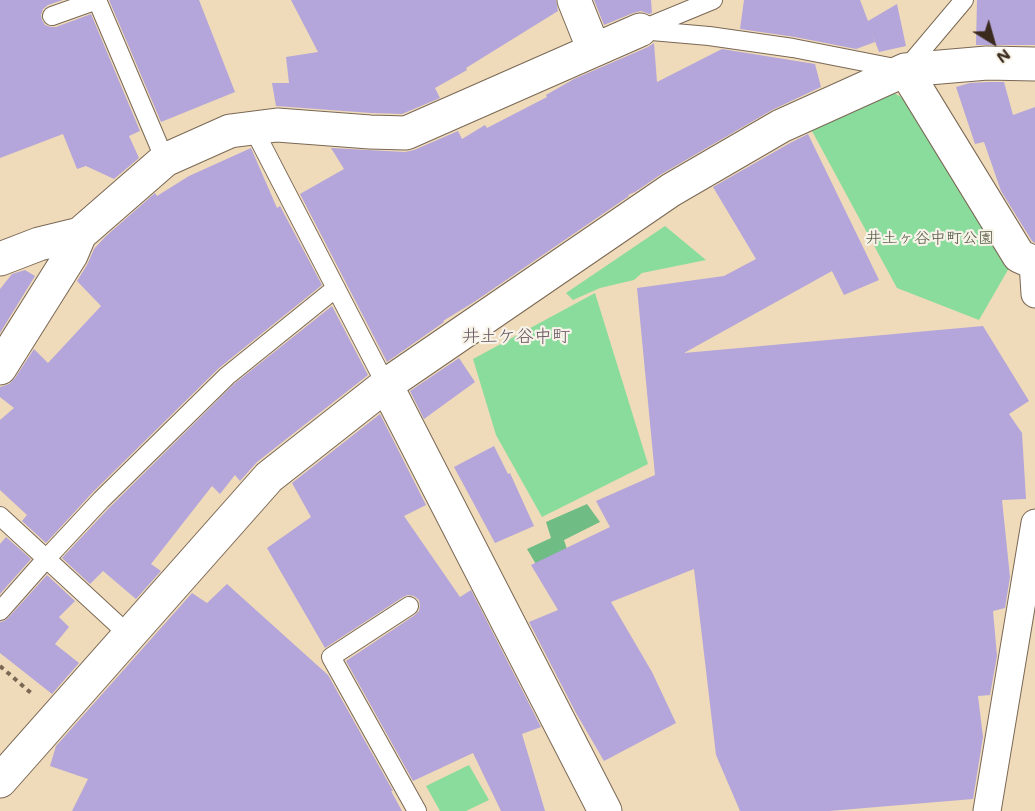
<!DOCTYPE html>
<meta charset="utf-8">
<style>
body{margin:0}
#map{position:relative;width:1035px;height:811px;overflow:hidden;background:#efdbba;font-family:Mali,sans-serif}
canvas{display:block}
.north{position:absolute;left:963px;top:12px;width:60px;height:60px;-webkit-text-stroke:4px #f7f3e8;paint-order:stroke;rotate:143deg;font-size:16px;font-weight:700;line-height:24px;text-align:center;color:#3b2a1e}
.north::after{content:'';display:block;margin:auto;width:21px;height:27px;background:#3b2a1e;clip-path:polygon(50% 0,100% 100%,50% 72%,0 100%)}
</style>
<div id="map">
<canvas width="1035" height="811"></canvas>
<div class="north">N</div>
</div>
<script>
const ctx = document.querySelector('canvas').getContext('2d');
ctx.lineJoin = 'round';
function fillPath(path, color) {
  ctx.fillStyle = color;
  ctx.fill(path, 'evenodd');
}
function stroke(path, color, width, dash) {
  ctx.strokeStyle = color;
  ctx.lineWidth = width;
  ctx.lineCap = dash ? 'butt' : 'round';
  ctx.setLineDash(dash || []);
  ctx.stroke(path);
}
function write(font, color, halo, rows, align = 'center') {
  ctx.font = font + ' Mali,"Klee One",sans-serif';
  ctx.lineWidth = 4.5;
  ctx.setLineDash([]);
  ctx.textBaseline = 'middle';
  ctx.strokeStyle = halo;
  ctx.fillStyle = color;
  for (const [text, x, y, turn = 0] of rows) {
    ctx.save();
    ctx.translate(x, y);
    ctx.rotate((+turn || 0) * Math.PI / 180);
    ctx.textAlign = isNaN(turn) ? turn : align;
    if (halo) ctx.strokeText(text, 0, 0);
    ctx.fillText(text, 0, 0);
    ctx.restore();
  }
}
const green = new Path2D(`
 M 888,90 L 907,100 L 1009,268 L 979,320 L 897,288 L 806,120 Z
 M 665,226 L 706,260 L 642,273 L 634,280 L 600,288 L 573,300 L 566,293 Z
 M 595,293 L 648,464 L 542,517 L 496,435 L 473,359 Z
 M 469,765 L 489,800 L 466,811 L 440,811 L 426,786 Z`);
const forest = new Path2D(`
 M 587,504 L 600,522 L 564,540 L 568,552 L 537,566 L 527,549 L 551,538 L 546,522 Z`);
const building = new Path2D(`
 M 0,0 L 63,0 L 48,5 L 43,9 L 41,15 L 42,20 L 45,25 L 51,27 L 56,27 L 91,14 L 140,131 L 129,136 L 139,158 L 114,179 L 86,166 L 77,169 L 63,134 L 0,158 Z
 M 109,0 L 199,0 L 235,92 L 161,122 Z
 M 291,0 L 556,0 L 558,11 L 466,68 L 467,70 L 435,88 L 440,98 L 402,114 L 371,113 L 276,106 L 272,83 L 289,83 L 286,57 L 318,52 Z
 M 594,0 L 651,0 L 652,13 L 649,14 L 641,11 L 633,13 L 604,25 Z
 M 744,0 L 860,0 L 868,21 L 897,4 L 906,46 L 879,52 L 870,28 L 875,42 L 856,49 L 795,37 L 740,29 Z
 M 977,0 L 1035,0 L 1035,45 L 976,45 Z
 M 654,43 L 657,82 L 722,49 L 815,64 L 821,87 L 772,110 L 660,175 L 635,192 L 628,195 L 629,196 L 474,302 L 443,321 L 444,322 L 387,362 L 300,194 L 344,169 L 331,148 L 405,152 L 414,150 L 458,131 L 462,139 L 485,125 L 487,128 L 547,97 L 546,95 L 574,79 L 648,47 Z
 M 988,82 L 1004,82 L 1013,115 L 1035,107 L 1035,243 L 1032,241 L 1001,191 L 984,142 L 975,144 L 956,87 L 970,83 Z
 M 808,134 L 879,280 L 844,295 L 832,271 L 684,353 L 983,326 L 1029,401 L 1009,414 L 1022,433 L 1026,499 L 1002,500 L 1010,577 L 1005,608 L 993,611 L 997,656 L 990,695 L 978,696 L 983,737 L 973,799 L 829,811 L 740,811 L 716,755 L 694,569 L 611,602 L 652,672 L 676,723 L 604,761 L 576,713 L 529,622 L 558,610 L 531,565 L 610,527 L 596,501 L 655,475 L 637,288 L 724,276 L 756,259 L 713,187 L 790,143 Z
 M 251,148 L 277,208 L 280,206 L 322,285 L 219,368 L 93,492 L 46,543 L 22,521 L 27,515 L 0,490 L 0,420 L 14,408 L 0,397 L 0,387 L 9,384 L 15,378 L 34,349 L 48,363 L 101,306 L 77,281 L 87,265 L 94,249 L 105,237 L 155,193 L 157,196 L 189,176 Z
 M 25,270 L 35,276 L 0,333 L 0,289 L 12,274 Z
 M 332,306 L 368,375 L 257,462 L 240,481 L 235,475 L 220,494 L 212,486 L 151,564 L 161,571 L 136,599 L 103,571 L 90,584 L 62,558 L 109,508 L 234,384 Z
 M 459,358 L 475,382 L 424,419 L 410,391 Z
 M 380,414 L 426,505 L 404,516 L 460,597 L 471,590 L 541,727 L 522,734 L 545,811 L 501,811 L 473,753 L 413,781 L 346,661 L 415,615 L 419,611 L 420,606 L 419,600 L 414,596 L 408,595 L 403,597 L 325,648 L 267,548 L 311,517 L 292,483 Z
 M 494,446 L 508,474 L 510,473 L 534,526 L 495,543 L 454,467 Z
 M 6,537 L 31,559 L 0,594 L 0,544 Z
 M 47,575 L 75,601 L 59,617 L 69,627 L 55,644 L 79,663 L 52,694 L 0,653 L 0,622 L 4,621 L 8,618 Z
 M 227,584 L 328,675 L 393,791 L 391,791 L 402,811 L 72,811 L 88,779 L 50,766 L 56,746 L 192,593 L 207,603 Z`);
const path = new Path2D(`
 M 0,666 L 31,693`);
const service = new Path2D(`
 M 97,0 L 165,160
 M 52,16 L 97,0
 M 645,28 L 713,0
 M 640,30 L 709,36 L 793,48 L 905,70 L 964,0
 M 253,128 L 386,385
 M 0,516 L 129,635
 M 409,606 L 331,657 L 417,811
 M 0,611 L 46,559 L 101,500 L 227,376 L 336,288`);
const pedestrian = new Path2D(`
 M 1033,262 L 1035,294
 M 987,811 L 1035,523`);
const minor = new Path2D(`
 M 574,0 L 594,50
 M 905,70 L 1019,256 L 1035,263
 M 0,259 L 39,244 L 80,234 L 165,160 L 230,131 L 277,125 L 370,132 L 406,133 L 640,30
 M 0,368 L 71,255 L 80,234
 M 386,385 L 605,811
 M 0,781 L 269,477 L 386,385 L 671,190 L 781,126 L 905,70 L 987,63 L 1035,64`);
const parkNames = [
 ["井土ヶ谷中町公園",930,238]
];
const neighbourhoodNames = [
 ["井土ケ谷中町",516,336]
];
fillPath(green, '#8adc9d');
fillPath(forest, '#6fbc84');
fillPath(building, '#b4a5da');
stroke(service, '#7a6855', 20);
stroke(pedestrian, '#7a6855', 29);
stroke(minor, '#7a6855', 35);
stroke(path, '#7a6855', 4, [4.5, 4.5]);
stroke(service, '#fff', 18);
stroke(pedestrian, '#fff', 27);
stroke(minor, '#fff', 33);
write('16px', '#4f563e', '#f7f3e8', parkNames);
write('18px', '#655560', '#f7f3e8', neighbourhoodNames);
</script>
